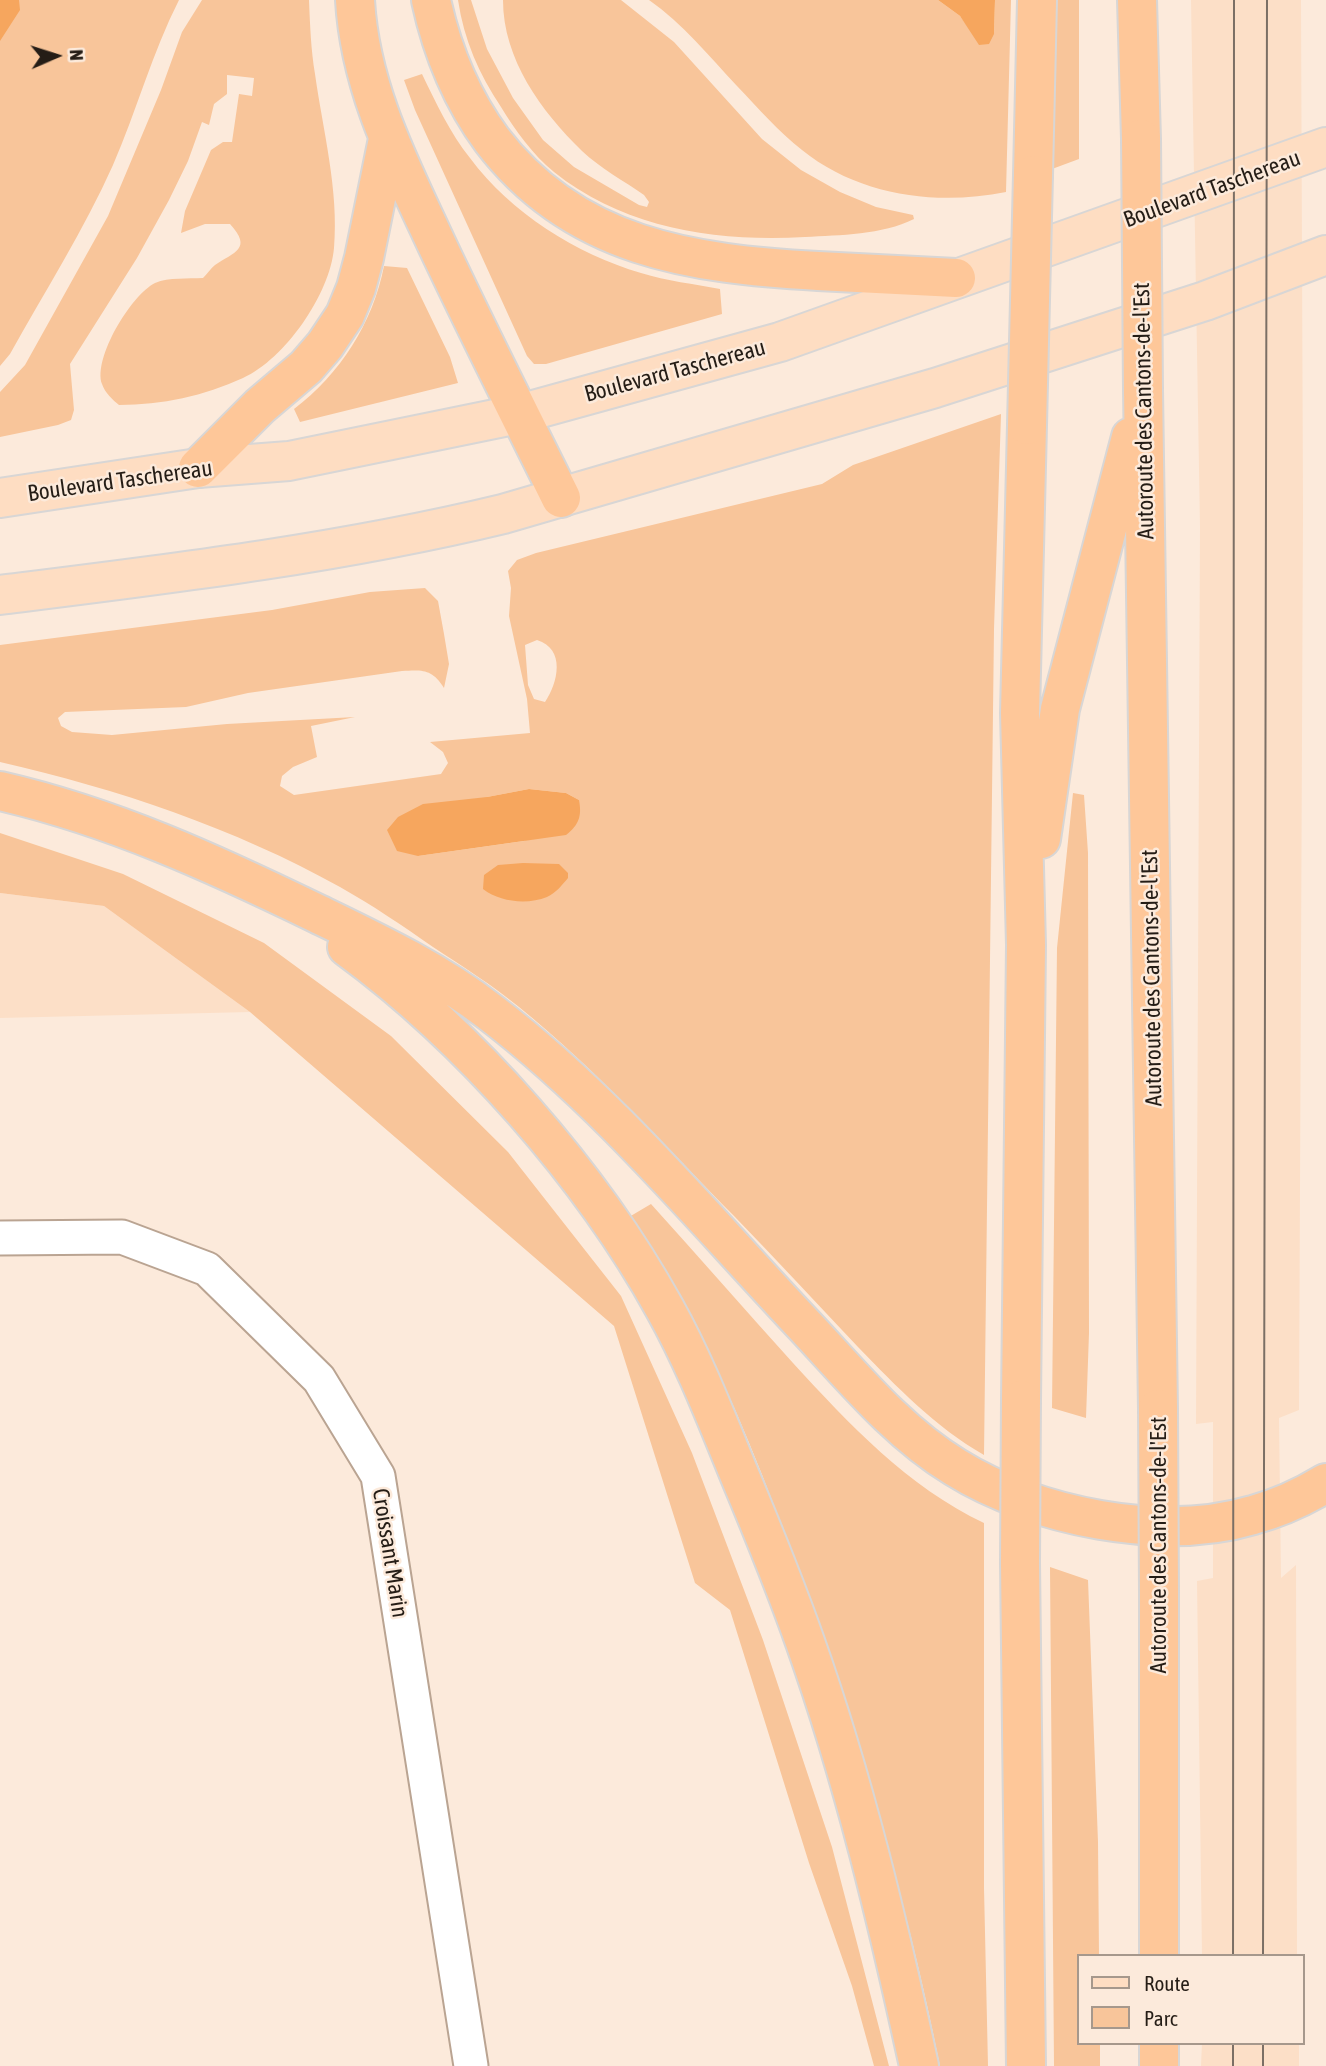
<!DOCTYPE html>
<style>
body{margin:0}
#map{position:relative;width:1326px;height:2066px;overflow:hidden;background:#fceadb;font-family:"Asap Condensed",sans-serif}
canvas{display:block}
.legend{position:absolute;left:1077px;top:1954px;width:228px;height:91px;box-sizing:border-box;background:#fceadb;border:2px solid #a6988c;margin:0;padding:9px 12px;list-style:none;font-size:21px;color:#251d16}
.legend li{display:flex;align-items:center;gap:14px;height:35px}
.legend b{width:35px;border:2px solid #a6988c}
.north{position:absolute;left:21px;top:21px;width:70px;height:70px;-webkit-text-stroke:5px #fceadb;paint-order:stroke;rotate:87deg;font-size:19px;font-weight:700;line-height:28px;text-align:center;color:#251d16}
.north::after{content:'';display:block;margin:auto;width:24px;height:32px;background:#251d16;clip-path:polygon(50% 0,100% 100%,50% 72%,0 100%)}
</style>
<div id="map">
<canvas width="1326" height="2066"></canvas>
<ul class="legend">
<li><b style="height:9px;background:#feddc2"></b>Route</li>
<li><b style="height:19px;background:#f8c59a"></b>Parc</li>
</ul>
<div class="north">N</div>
</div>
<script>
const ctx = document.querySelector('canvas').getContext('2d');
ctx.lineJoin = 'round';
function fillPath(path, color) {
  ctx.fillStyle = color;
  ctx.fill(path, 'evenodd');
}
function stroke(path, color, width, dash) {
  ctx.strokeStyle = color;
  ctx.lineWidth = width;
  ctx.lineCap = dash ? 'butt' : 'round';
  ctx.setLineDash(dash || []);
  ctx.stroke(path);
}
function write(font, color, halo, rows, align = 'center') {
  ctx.font = font + ' "Asap Condensed",sans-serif';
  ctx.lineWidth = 5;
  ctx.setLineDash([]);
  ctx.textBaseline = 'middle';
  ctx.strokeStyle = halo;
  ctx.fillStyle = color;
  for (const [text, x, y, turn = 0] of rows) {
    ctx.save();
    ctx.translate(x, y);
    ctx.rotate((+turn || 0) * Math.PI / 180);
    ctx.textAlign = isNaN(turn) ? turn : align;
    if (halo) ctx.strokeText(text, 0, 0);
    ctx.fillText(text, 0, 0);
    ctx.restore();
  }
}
const built = new Path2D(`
 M 1191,0 L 1301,0 L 1303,512 L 1299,1410 L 1279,1418 L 1281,1578 L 1296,1565 L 1297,1956 L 1202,1956 L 1197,1581 L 1213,1578 L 1213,1422 L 1196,1424 L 1200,527 Z
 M 0,893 L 104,906 L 250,1012 L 0,1018 Z
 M 1202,2043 L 1299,2043 L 1299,2066 L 1201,2066 Z`);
const green = new Path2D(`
 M 0,0 L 179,0 C 152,53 137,110 113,165 C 84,230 45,291 10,354 L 0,366 Z
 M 202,0 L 309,0 C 310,25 311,50 315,74 C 323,131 339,190 334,248 C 330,294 285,359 243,378 C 204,396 162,405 119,405 C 113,400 105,393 102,384 C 93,358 131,295 155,283 C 169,277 188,279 203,278 C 207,274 211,268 215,265 C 234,252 253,249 230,224 L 205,224 L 181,233 L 185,211 L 211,150 L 223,142 L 232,142 L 239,94 L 252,96 L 254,78 L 227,75 L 227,94 L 214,104 L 209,125 L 202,122 L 188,161 L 169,200 L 137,258 L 70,364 L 74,410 L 71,420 L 58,425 L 0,437 L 0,392 L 25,365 L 108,216 L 161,90 L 182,32 Z
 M 458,0 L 471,0 L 487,49 L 513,98 L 543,140 L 574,167 L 639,205 L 647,207 L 649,202 L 644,195 C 624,181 600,168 582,151 C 541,111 503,59 503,0 L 621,0 L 674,42 L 762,139 L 801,170 L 840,192 L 876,207 L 913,215 L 914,219 C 882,235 840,235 805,237 C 718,242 625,229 554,172 C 533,155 515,130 501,107 C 479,74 464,40 458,0 Z
 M 649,0 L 938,0 L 960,16 L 974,35 L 994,34 L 995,0 L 1011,0 L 1006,192 C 937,206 859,196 802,150 C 779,132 758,108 737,86 C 709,56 683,24 649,0 Z
 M 1056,0 L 1079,0 L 1079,159 L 1052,169 Z
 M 422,74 C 436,103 450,133 470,158 C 511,213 576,254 641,273 C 667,281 694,284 720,289 L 722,314 L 546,364 L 534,364 L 527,356 L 415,110 L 404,80 Z
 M 384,266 L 407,268 L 450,357 L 458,383 L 300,422 L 294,409 C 340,374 373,323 384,266 Z
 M 1001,414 L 994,629 L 984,1455 C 935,1427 897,1387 858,1347 C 817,1304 777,1260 735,1217 C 665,1146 597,1070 519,1007 C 492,985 462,966 433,947 C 403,926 372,905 340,887 C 234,828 118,789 0,762 L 0,645 L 272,610 L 370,592 L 425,588 L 438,601 L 444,634 L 449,664 L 444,688 C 432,669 423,670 402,671 L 248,693 L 186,707 L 65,712 L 58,718 L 61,726 L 72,732 L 112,735 L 227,724 L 355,717 L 311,726 L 317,757 L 293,767 L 282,776 L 280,786 L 294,795 L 441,774 L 448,763 L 443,752 L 430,742 L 530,733 L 527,699 L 509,616 L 511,588 L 508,571 L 517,560 L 536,553 L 822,484 L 853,465 ZM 537,640 C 566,649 558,683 545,702 L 534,699 L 528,685 L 525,645 ZM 529,789 L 566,793 L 579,800 L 524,841 L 418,856 L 487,797 Z
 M 1073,793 L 1084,795 L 1088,853 L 1089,1333 L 1086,1418 L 1052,1408 L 1057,948 Z
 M 0,833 L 123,874 L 264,943 L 391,1036 L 508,1152 L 621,1296 L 692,1453 L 763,1640 L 832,1847 L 889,2066 L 874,2066 L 852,1986 L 809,1863 L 730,1610 L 695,1583 L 614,1326 L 250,1012 L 104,906 L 0,893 Z
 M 651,1204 C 699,1257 745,1310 793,1363 C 849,1424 908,1487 984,1523 L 984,1888 L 988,2066 L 940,2066 C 906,1897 857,1731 798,1569 C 767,1485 734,1400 693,1321 C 674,1285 650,1251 629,1217 Z
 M 1050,1567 L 1088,1580 L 1098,1842 L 1099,1956 L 1079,1956 L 1079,2043 L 1100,2043 L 1100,2066 L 1054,2066 Z`);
const forest = new Path2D(`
 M 0,0 L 19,0 L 20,10 L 0,41 Z
 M 938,0 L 995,0 L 994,34 L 989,44 L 979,45 L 960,16 Z
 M 529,789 L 566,793 L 579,800 C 582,816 579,825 566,835 L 418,856 L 397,851 L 387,830 L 398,817 L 423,804 L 487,797 Z
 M 523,863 L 559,864 L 568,873 L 568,878 C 562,885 556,893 547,897 C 527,905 500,902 483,889 L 484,875 L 498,865 Z`);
const minor = new Path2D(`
 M 0,1238 L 122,1237 L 207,1269 L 319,1379 L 378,1476 L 471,2066`);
const primary = new Path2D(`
 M 0,498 L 198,468 L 289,461 L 519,414 L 780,342 L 1326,147
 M 0,595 C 169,574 337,554 503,514 L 935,388 L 1205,301 L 1326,255`);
const motorway = new Path2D(`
 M 355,0 C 360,89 400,165 437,245 C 477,330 519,413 561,498
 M 431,0 C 442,51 461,98 492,140 C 574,248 692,264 818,271 C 864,273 910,276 956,278
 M 1137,0 L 1141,139
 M 1033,175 L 1037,0
 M 1143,390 L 1158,1409
 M 198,468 L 260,406 L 306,367 L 325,345 L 345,315 L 356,288 L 364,258 L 388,139
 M 0,791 C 113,817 215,864 318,914 C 378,943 437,971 490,1012 C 608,1102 704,1219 805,1326 C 851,1375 897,1432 955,1467 C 1035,1517 1162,1542 1253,1515 C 1279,1508 1303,1497 1326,1483
 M 1041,839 L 1060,709 L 1131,437
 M 347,947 C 470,1037 591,1175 665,1309 C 694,1361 716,1418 739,1474 C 762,1529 785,1585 805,1642 C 854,1780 888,1923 919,2066
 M 1021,1400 L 1026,945 L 1020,713 L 1027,425
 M 1020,1562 L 1026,2066
 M 1159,1956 L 1159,1594
 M 1159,2066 L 1159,2043`);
const tram = new Path2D(`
 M 1233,1956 L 1234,0
 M 1263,1956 L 1267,0
 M 1233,2043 L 1233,2066
 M 1263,2043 L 1263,2066`);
const motorwayBridge = new Path2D(`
 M 1141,139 L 1143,390
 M 1027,425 L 1033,175
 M 1158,1409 L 1159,1594
 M 1020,1562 L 1021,1400`);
const streetNames = [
 ["Boulevard Taschereau",1212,189,-20],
 ["Boulevard Taschereau",675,371,-15],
 ["Autoroute des Cantons-de-l'Est",1144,411,-91],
 ["Boulevard Taschereau",120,481,-8],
 ["Autoroute des Cantons-de-l'Est",1152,978,-91],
 ["Autoroute des Cantons-de-l'Est",1159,1545,-90],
 ["Croissant Marin",390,1553,81]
];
fillPath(built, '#fcdfc7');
fillPath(green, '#f8c59a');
fillPath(forest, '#f6a65e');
stroke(minor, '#baa492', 37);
stroke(primary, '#d8d6d5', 42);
stroke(motorway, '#d8d6d5', 42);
stroke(minor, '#fff', 33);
stroke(primary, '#feddc2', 38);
stroke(motorway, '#fec799', 38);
stroke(tram, '#7b6f65', 2);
stroke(motorwayBridge, '#d8d6d5', 42, []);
stroke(motorwayBridge, '#fec799', 38);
write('23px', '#251d16', '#fceadb', streetNames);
</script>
